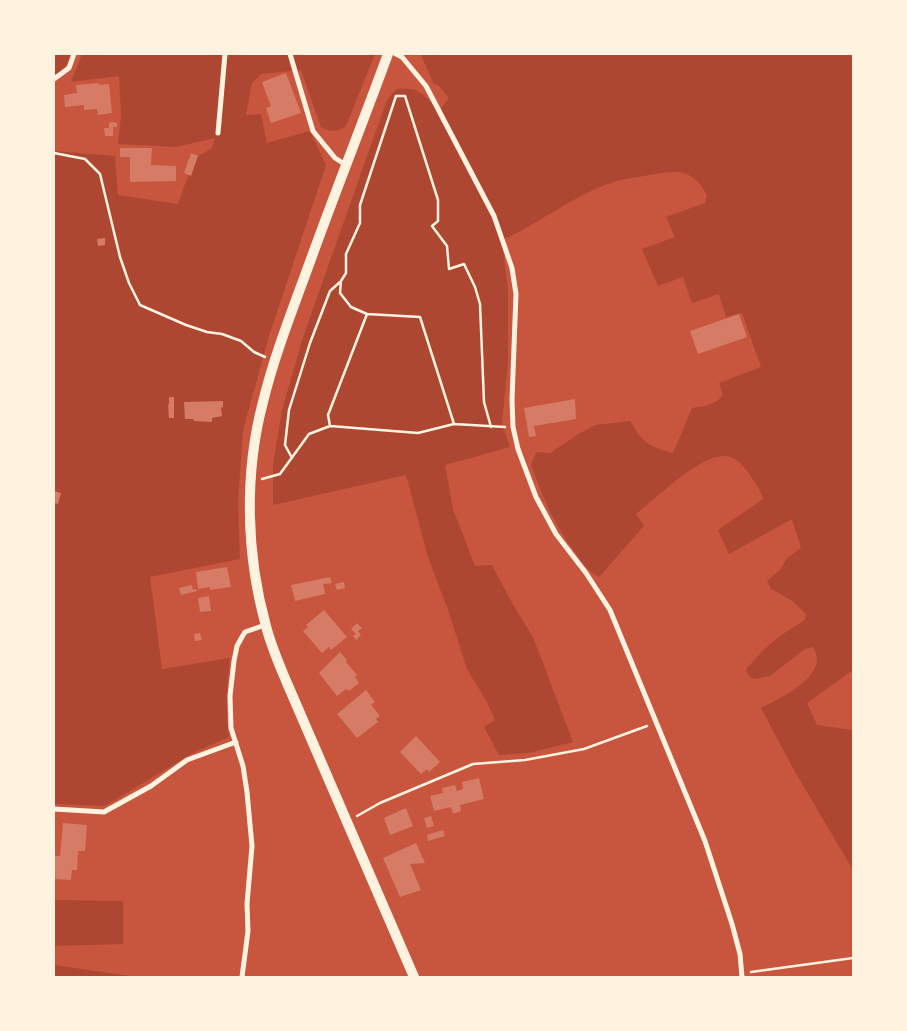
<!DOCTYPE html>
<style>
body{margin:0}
#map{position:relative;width:907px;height:1031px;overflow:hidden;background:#c8553d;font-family:Merriweather,serif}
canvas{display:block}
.frame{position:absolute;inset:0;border:55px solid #fff3e0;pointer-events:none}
</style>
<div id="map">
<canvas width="907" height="1031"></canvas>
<div class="frame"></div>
</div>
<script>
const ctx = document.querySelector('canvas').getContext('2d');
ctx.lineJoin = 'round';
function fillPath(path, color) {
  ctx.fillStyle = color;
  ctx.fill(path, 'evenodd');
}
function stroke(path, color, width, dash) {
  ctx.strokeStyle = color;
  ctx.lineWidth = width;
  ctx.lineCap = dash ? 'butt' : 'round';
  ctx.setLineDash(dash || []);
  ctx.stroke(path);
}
const green = new Path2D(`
 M 54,54 L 71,54 L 65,67 L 54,76 Z
 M 82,54 L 375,54 L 346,126 C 338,132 330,132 321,127 L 301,70 L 261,74 L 252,83 L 246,115 L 261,114 L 267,143 L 310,131 L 326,165 L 269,336 L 243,430 L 238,502 L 240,559 L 150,577 L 162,669 L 230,658 C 227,685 225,710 229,737 L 193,753 L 105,806 L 54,804 L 54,151 L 115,156 L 118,195 L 178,204 L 194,159 L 212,148 L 215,138 L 176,147 L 118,144 L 121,116 L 119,76 L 71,82 Z
 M 421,54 L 853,54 L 853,670 L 807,703 L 817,725 L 853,730 L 853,870 L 794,770 L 761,708 C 780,698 831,676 813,647 L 805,649 L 770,676 L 754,679 L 749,676 L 746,670 C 764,647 780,635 805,620 L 806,614 L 791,600 L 771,589 L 767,581 L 780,570 L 787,558 L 801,548 L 792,519 L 729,554 L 718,530 L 763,499 C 760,489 755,483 750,475 C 744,466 735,455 723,456 C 698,457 656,498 636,514 L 644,526 L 599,577 C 587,571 582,562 575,552 C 554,525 542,496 531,464 L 536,452 L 550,453 L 580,433 L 596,425 L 630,421 C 644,444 648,446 673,453 L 692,408 C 703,406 716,405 723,395 L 719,383 L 761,367 L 742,313 L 726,317 L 719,294 L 692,303 L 683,277 L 658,286 L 642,249 L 675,237 L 666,217 L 705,203 L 707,195 C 693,168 676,170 649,175 C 636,178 624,178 611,183 C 572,196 539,224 502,240 L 508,290 L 508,363 L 502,423 L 510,447 L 445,465 L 453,509 L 475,566 L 492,565 L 512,603 L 533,637 L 573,742 L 529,753 L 499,755 L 484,727 L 495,720 L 487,702 L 467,669 L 448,610 L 428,557 L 406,475 L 273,505 L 273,464 L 282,410 L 303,337 L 387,100 L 396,89 C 419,86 424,95 439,111 L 449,98 L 439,86 L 433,83 C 430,73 424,64 421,54 Z
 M 54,900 L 123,901 L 123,944 L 54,946 Z
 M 54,965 L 137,977 L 54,977 Z`);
const building = new Path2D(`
 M 286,73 L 301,113 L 271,123 L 266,108 L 271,106 L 262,82 Z
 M 99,83 L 99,85 L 109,84 L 112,113 L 98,115 L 97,109 L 84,110 L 84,105 L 65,107 L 64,95 L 77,93 L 76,85 Z
 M 112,122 L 117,123 L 117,127 L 113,127 L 113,136 L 105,136 L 104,128 L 109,128 L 109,123 Z
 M 120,148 L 152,148 L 151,165 L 176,166 L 176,181 L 130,182 L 130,157 L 120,157 Z
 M 191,153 L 198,156 L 191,176 L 184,173 Z
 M 105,238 L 105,245 L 98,246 L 97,239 Z
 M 739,314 L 747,337 L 698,354 L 690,331 Z
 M 169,397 L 174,397 L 174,418 L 169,418 L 168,404 L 169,405 Z
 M 575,399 L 576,419 L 534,426 L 536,436 L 529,437 L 524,408 Z
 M 223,401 L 223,407 L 221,408 L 222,416 L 212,418 L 212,422 L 194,421 L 193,419 L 185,419 L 184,402 Z
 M 54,491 L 61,493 L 58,504 L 54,503 Z
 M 227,567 L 231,587 L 210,590 L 210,587 L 198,589 L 196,572 Z
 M 330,577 L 332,583 L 323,584 L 325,594 L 295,601 L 291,585 Z
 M 344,582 L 345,588 L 337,590 L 335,584 Z
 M 192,585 L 193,590 L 196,589 L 197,591 L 181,595 L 179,588 Z
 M 209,596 L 211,611 L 200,612 L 198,598 Z
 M 324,610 L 347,637 L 331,650 L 329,647 L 322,653 L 303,631 L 308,627 L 306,625 Z
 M 357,623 L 362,628 L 358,631 L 361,635 L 356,640 L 353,636 L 356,634 L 351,629 Z
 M 200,633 L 202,640 L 195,641 L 194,634 Z
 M 340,652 L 347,660 L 346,662 L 357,675 L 355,677 L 359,683 L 349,691 L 346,689 L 337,696 L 319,673 Z
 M 366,690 L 375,702 L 371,705 L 380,716 L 376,719 L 378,722 L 357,738 L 337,714 Z
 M 416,736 L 440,762 L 429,772 L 427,769 L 421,774 L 400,752 Z
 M 479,778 L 484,799 L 460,805 L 461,811 L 453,814 L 451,807 L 434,811 L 430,796 L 443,793 L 442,788 L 455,785 L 457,791 L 463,789 L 462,782 Z
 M 406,808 L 413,826 L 390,835 L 384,818 Z
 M 431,816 L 434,826 L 427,828 L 424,818 Z
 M 63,823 L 87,825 L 85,851 L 78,851 L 77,870 L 72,870 L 71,880 L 54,879 L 54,856 L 60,856 Z
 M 443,830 L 445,836 L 428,841 L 427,835 Z
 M 416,843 L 425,863 L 410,864 L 421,890 L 400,897 L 383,858 Z`);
const path = new Path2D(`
 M 54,153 L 85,159 L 100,174 L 120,257 L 129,283 L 140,305 L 186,325 L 207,332 L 222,334 L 241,341 L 254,352 L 265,357
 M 367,314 L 351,307 L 340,293 L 341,281 L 346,273 L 346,254 L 360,223 L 360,205 L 396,96 L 405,96 L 438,200 L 438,221 L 432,226 L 447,246 L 449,269 L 464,264 L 475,287 L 480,304 L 484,402 L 491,427
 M 330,426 L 328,415 L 367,314 L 420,317 L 454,424
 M 292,458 L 285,445 L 289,410 L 310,343 L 330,291 L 340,282
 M 262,479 L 280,474 L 309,434 L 330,426 L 418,433 L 454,424 L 505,427
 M 357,816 L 380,803 L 473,764 L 525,760 L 584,749 L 647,726
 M 751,972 L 853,958`);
const minor = new Path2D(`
 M 290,54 L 313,131 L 335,158 L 346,165
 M 396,54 L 402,57 L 426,86 L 494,216 L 512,268 L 516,294 L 512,400 L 513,427 L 518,449 L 536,497 L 556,534 L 586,573 L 610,610 L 705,841 L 732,924 L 740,954 L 742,977
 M 54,79 L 69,68 L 74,54
 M 218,133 L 225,54
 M 54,809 L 104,812 L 151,786 L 187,760 L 236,742
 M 242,977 L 248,931 L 247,904 L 252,846 L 247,792 L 243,766 L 231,728 L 230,696 L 234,661 L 237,646 L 242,637 L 245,632 L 265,625`);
const primary = new Path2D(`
 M 388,54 C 363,122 336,190 311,259 C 294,306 275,353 263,402 C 244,474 246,554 266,626 C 271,646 279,664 287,683 L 414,977`);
fillPath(green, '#ae4732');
fillPath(building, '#d67c66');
stroke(path, '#fff3e0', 2.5);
stroke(minor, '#fff3e0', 5);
stroke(primary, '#fff3e0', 10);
</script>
